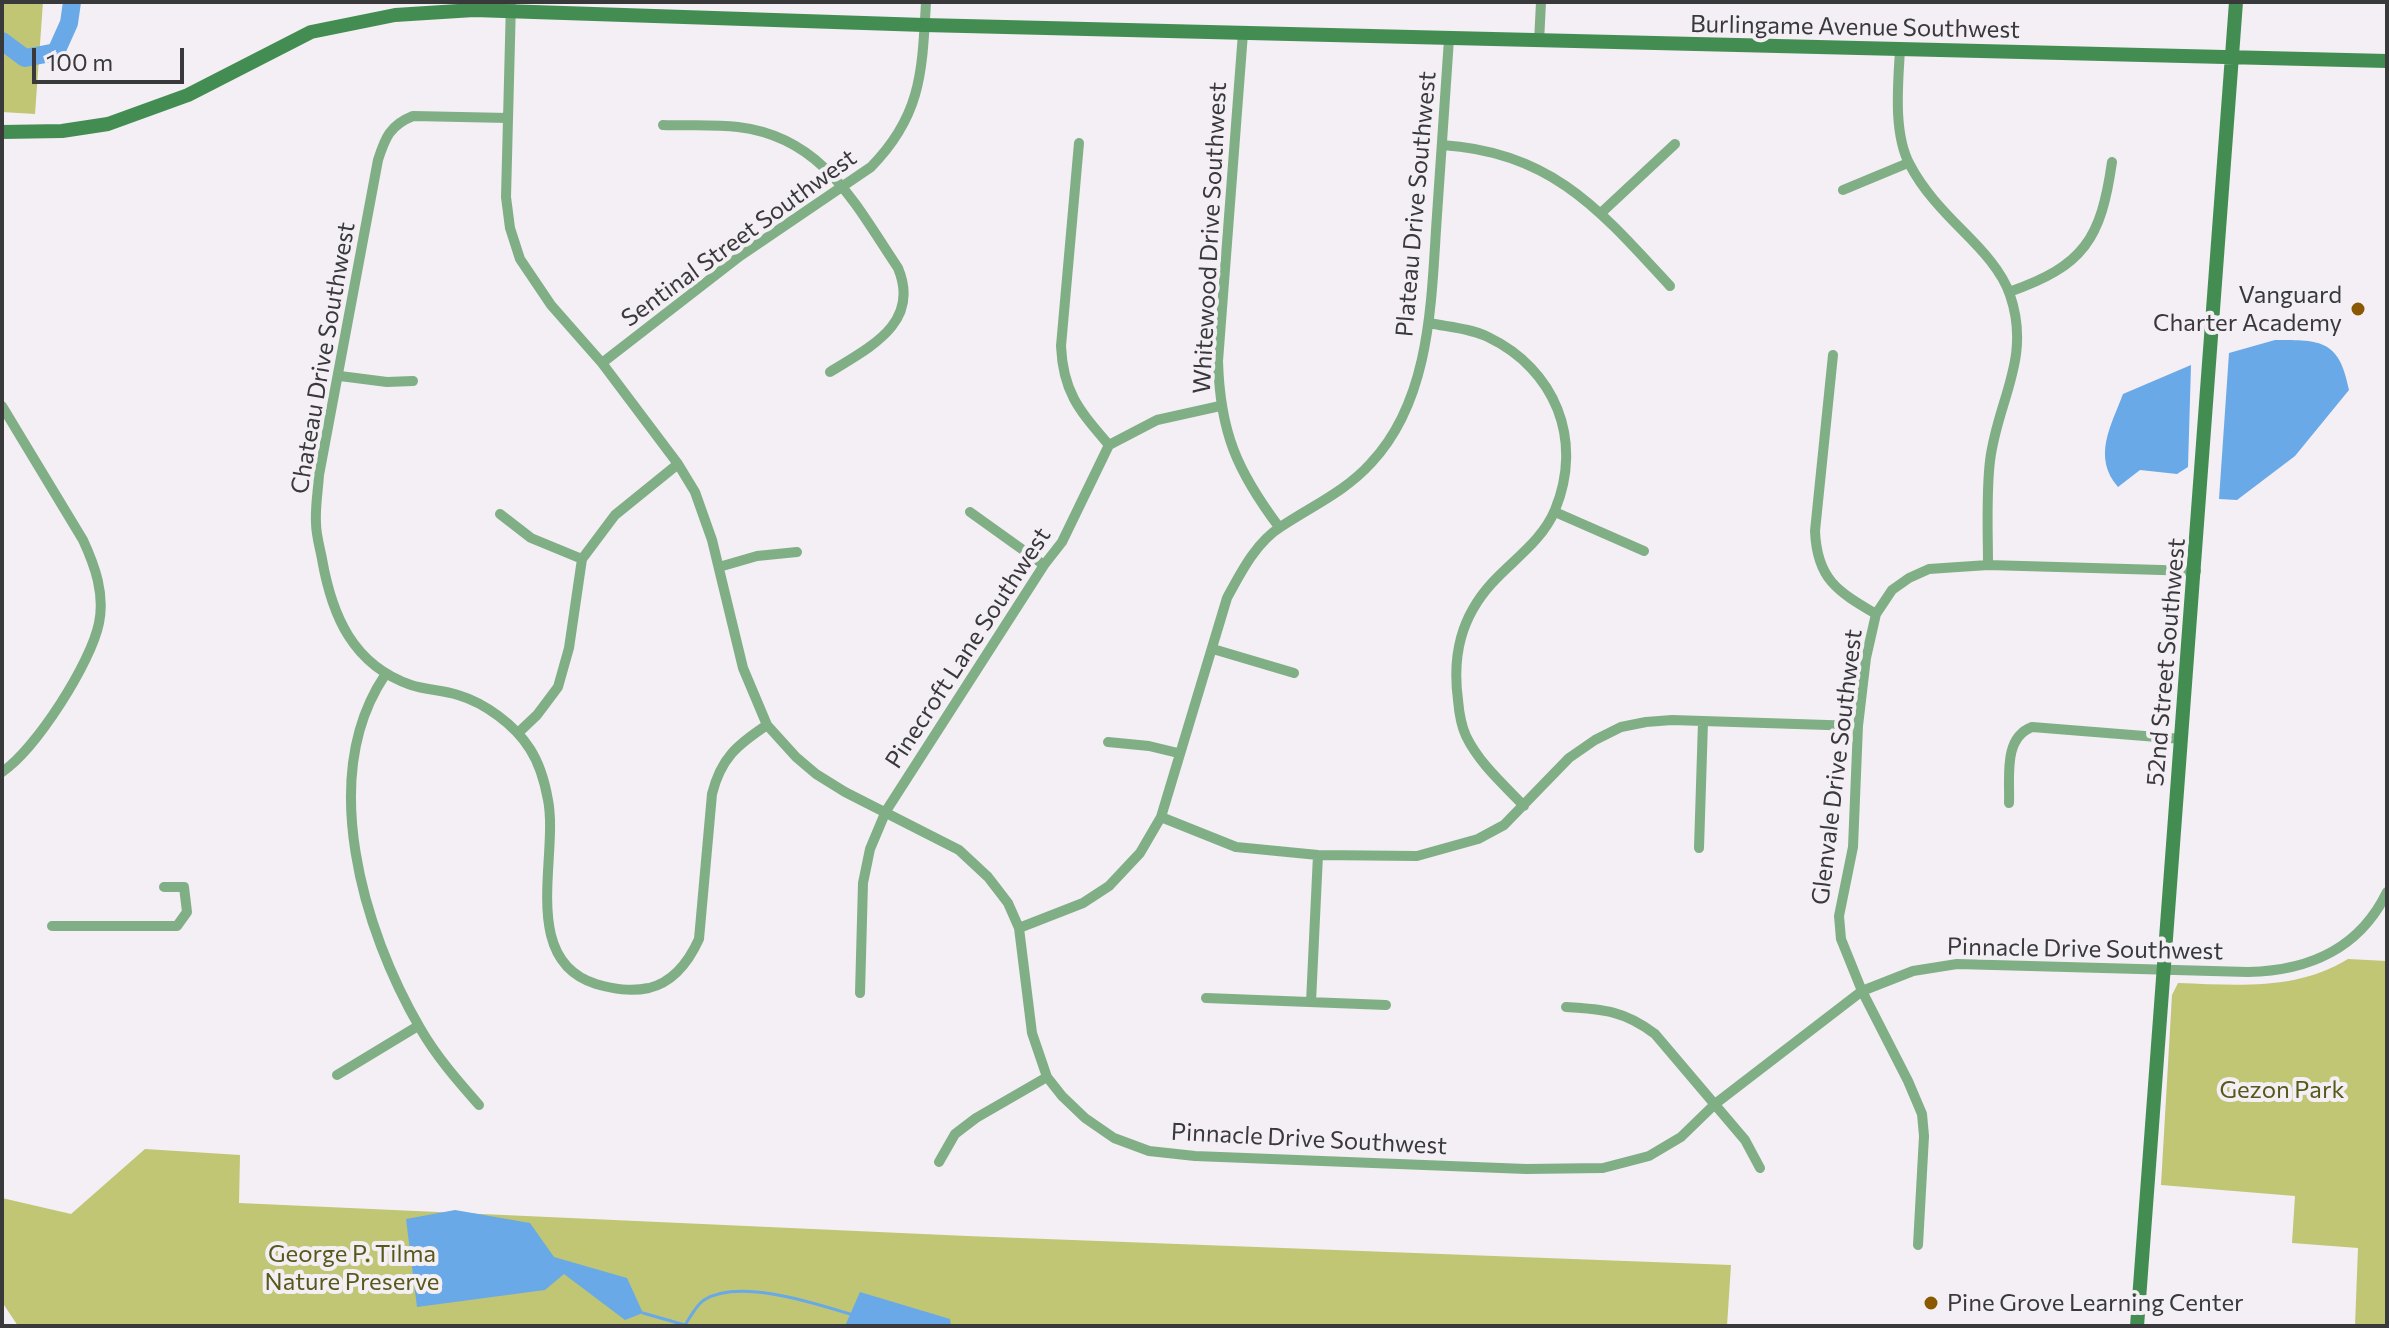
<!DOCTYPE html>
<style>
body{margin:0}
#map{position:relative;width:2389px;height:1328px;overflow:hidden;background:#f3eff4;font-family:Commissioner,sans-serif}
canvas{display:block}
.frame{position:absolute;inset:0;border:4px solid #39383a;pointer-events:none}
.scale{position:absolute;left:32px;top:48px;width:152px;height:36px;box-sizing:border-box;border:4px solid #39383a;border-top:0;padding-left:10px;font-size:24px;line-height:28px;white-space:nowrap;color:#39383a;-webkit-text-stroke:6px #f3eff4;paint-order:stroke}
</style>
<div id="map">
<canvas width="2389" height="1328"></canvas>
<div class="frame"></div>
<div class="scale">100 m</div>
</div>
<script>
const ctx = document.querySelector('canvas').getContext('2d');
ctx.lineJoin = 'round';
function fillPath(path, color) {
  ctx.fillStyle = color;
  ctx.fill(path, 'evenodd');
}
function stroke(path, color, width, dash) {
  ctx.strokeStyle = color;
  ctx.lineWidth = width;
  ctx.lineCap = dash ? 'butt' : 'round';
  ctx.setLineDash(dash || []);
  ctx.stroke(path);
}
function write(font, color, halo, rows, align = 'center') {
  ctx.font = font + ' Commissioner,sans-serif';
  ctx.lineWidth = 8;
  ctx.setLineDash([]);
  ctx.textBaseline = 'middle';
  ctx.strokeStyle = halo;
  ctx.fillStyle = color;
  for (const [text, x, y, turn = 0] of rows) {
    ctx.save();
    ctx.translate(x, y);
    ctx.rotate((+turn || 0) * Math.PI / 180);
    ctx.textAlign = isNaN(turn) ? turn : align;
    if (halo) ctx.strokeText(text, 0, 0);
    ctx.fillText(text, 0, 0);
    ctx.restore();
  }
}
const green = new Path2D(`
 M 2,2 L 43,2 L 35,114 L 2,112 Z
 M 2348,959 L 2387,961 L 2387,1326 L 2355,1326 L 2358,1248 L 2292,1243 L 2295,1196 L 2161,1185 L 2172,995 L 2178,983 C 2237,985 2296,991 2348,959 Z
 M 145,1149 L 240,1155 L 239,1203 L 967,1236 L 1731,1265 L 1727,1326 L 18,1326 L 2,1302 L 2,1198 L 71,1214 Z`);
const water = new Path2D(`
 M 2275,340 C 2322,340 2339,340 2349,390 L 2295,456 L 2237,500 L 2219,499 L 2229,353 Z
 M 2191,365 L 2188,467 L 2177,474 L 2140,470 L 2118,487 C 2092,457 2111,426 2123,394 Z
 M 455,1210 L 530,1223 L 554,1257 L 627,1278 L 643,1313 L 625,1320 L 564,1274 L 545,1290 L 417,1307 L 406,1219 Z
 M 860,1292 L 950,1319 L 951,1326 L 845,1326 Z`);
const stream = new Path2D(`
 M 643,1313 L 685,1325 C 690,1318 696,1305 704,1300 C 738,1278 814,1303 850,1314`);
const river = new Path2D(`
 M 2,41 L 25,58 L 56,52 L 69,23 L 72,2`);
const street = new Path2D(`
 M 511,2 L 506,197 L 510,228 L 520,259 L 551,305 L 602,363 L 678,464 L 695,492 L 712,540 L 743,668 L 767,725 L 796,757 L 816,774 L 845,792 L 959,850 L 988,877 L 1008,903 L 1019,928 L 1032,1033 L 1047,1077 L 1062,1096 L 1085,1118 L 1114,1138 L 1149,1151 L 1195,1156 L 1526,1169 L 1603,1168 L 1649,1156 L 1681,1137 L 1715,1104 L 1862,991 L 1913,971 L 1957,964 L 2248,972 C 2309,971 2360,948 2387,892
 M 1243,33 L 1218,361 C 1220,432 1237,471 1279,527
 M 1539,42 L 1541,2
 M 1900,50 C 1898,84 1893,134 1910,165 C 1923,190 1943,211 1963,231 C 1981,249 2002,271 2010,295 C 2032,359 1997,401 1990,461 C 1986,495 1988,531 1988,565
 M 508,118 L 413,116 C 390,125 385,138 378,160 L 319,475 C 318,491 315,508 316,523 C 316,535 320,548 322,559 C 332,616 353,665 411,685 C 426,690 443,690 458,695 C 485,703 515,725 530,749 C 539,763 545,783 548,800 C 559,856 519,960 596,984 C 614,989 630,992 649,988 C 674,982 689,961 699,939 L 712,794 C 721,758 737,745 767,725
 M 663,125 C 687,126 713,124 738,127 C 823,137 855,204 898,268 C 921,323 870,347 830,372
 M 1079,143 L 1061,346 C 1063,393 1080,411 1109,445
 M 1442,145 C 1552,152 1600,210 1670,286
 M 1843,190 L 1908,163
 M 1601,213 L 1675,144
 M 2009,292 C 2084,266 2101,239 2112,162
 M 1429,323 C 1448,327 1470,328 1488,337 C 1555,369 1584,440 1555,510 C 1542,541 1514,559 1492,583 C 1461,617 1452,655 1458,700 C 1459,712 1461,725 1466,736 C 1479,763 1503,784 1524,806
 M 1833,355 L 1815,531 C 1817,579 1837,591 1876,614
 M 602,363 L 740,256 L 871,167 C 922,115 922,71 926,2
 M 340,376 L 387,382 L 413,381
 M 2,406 L 83,540 C 95,566 105,594 99,623 C 91,663 36,749 2,772
 M 970,512 L 1044,565
 M 1555,512 L 1644,551
 M 500,514 L 531,538 L 582,559
 M 719,567 L 757,556 L 797,552
 M 1213,649 L 1294,673
 M 385,675 C 317,776 363,930 420,1028 C 436,1056 457,1080 479,1105
 M 518,733 L 537,715 L 558,687 L 569,648 L 582,559 L 615,515 L 678,464
 M 1108,742 L 1149,746 L 1178,753
 M 2009,803 C 2010,777 2003,738 2032,727 L 2182,739
 M 1161,817 L 1236,847 L 1318,855 L 1417,856 L 1478,839 L 1504,825 L 1569,758 L 1595,740 L 1621,727 L 1646,722 L 1672,720 L 1858,726
 M 1699,848 L 1703,722
 M 52,926 L 177,926 L 187,912 L 184,887 L 164,887
 M 1019,928 L 1083,903 L 1109,886 L 1140,853 L 1161,817 L 1227,598 C 1241,572 1256,542 1282,526 C 1312,506 1346,491 1371,463 C 1432,398 1431,299 1437,215 C 1441,156 1445,98 1449,39
 M 860,993 L 863,883 L 870,849 L 886,811 L 1044,565 L 1062,542 L 1109,445 L 1157,420 L 1220,406
 M 1206,998 L 1386,1005
 M 1311,1002 L 1318,855
 M 1566,1007 C 1603,1009 1625,1011 1655,1034 L 1745,1140 L 1760,1168
 M 337,1075 L 418,1026
 M 939,1162 L 955,1134 L 976,1118 L 1047,1077
 M 1918,1245 L 1924,1136 L 1922,1114 L 1908,1081 L 1862,991 L 1841,939 L 1839,916 L 1853,847 L 1858,726 L 1866,658 L 1876,614 L 1892,590 L 1909,578 L 1929,569 L 1988,565 L 2196,571`);
const secondary = new Path2D(`
 M 2,132 L 62,131 L 108,124 L 188,95 L 311,32 L 395,15 L 474,10 L 924,25 L 2387,61
 M 2137,1326 L 2236,2`);
const markers = [
 [2358,309,8,"#895800"],
 [1931,1303,8,"#895800"]
];
const streetNames = [
 ["Burlingame Avenue Southwest",1855,27,1],
 ["Plateau Drive Southwest",1416,204,-85],
 ["Sentinal Street Southwest",739,238,-36],
 ["Whitewood Drive Southwest",1210,238,-87],
 ["Chateau Drive Southwest",323,358,-80],
 ["Pinecroft Lane Southwest",968,648,-57],
 ["52nd Street Southwest",2166,662,-85],
 ["Glenvale Drive Southwest",1837,767,-83],
 ["Pinnacle Drive Southwest",2085,949,1],
 ["Pinnacle Drive Southwest",1309,1139,3]
];
const poiNames = [
 ["Vanguard",2342,295],
 ["Charter Academy",2342,323],
 ["Pine Grove Learning Center",1947,1303,"left"]
];
const parkNames = [
 ["Gezon Park",2282,1090],
 ["George P. Tilma",352,1254],
 ["Nature Preserve",352,1282]
];
fillPath(green, '#c0c673');
fillPath(water, '#6aa9e7');
stroke(stream, '#6aa9e7', 3);
stroke(river, '#6aa9e7', 18);
stroke(street, '#80af86', 10);
stroke(secondary, '#438d52', 14);
for (const [x, y, r, color] of markers) {
  const dot = new Path2D();
  dot.arc(x, y, r, 0, 2 * Math.PI);
  ctx.fillStyle = color;
  ctx.fill(dot);
  stroke(dot, '#f3eff4', 3);
}
write('24px', '#39383a', '#f3eff4', streetNames);
write('24px', '#39383a', '#f3eff4', poiNames, 'right');
write('24px', '#565919', '#f3eff4', parkNames);
</script>
